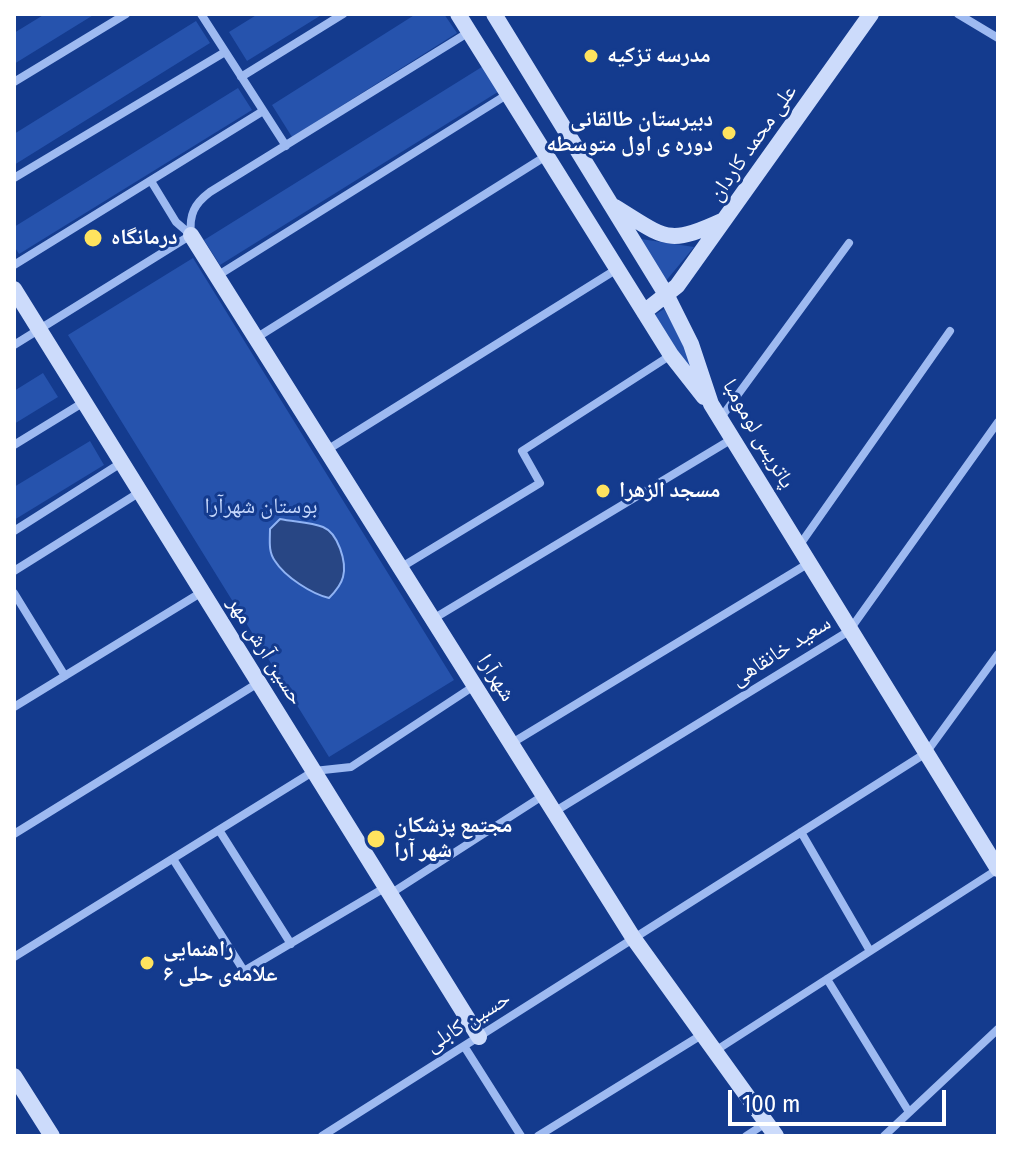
<!DOCTYPE html>
<meta charset="utf-8">
<style>
body{margin:0}
#map{position:relative;width:1012px;height:1150px;overflow:hidden;background:#143b8e;font-family:"Fira Sans Condensed",sans-serif}
canvas{display:block}
.frame{position:absolute;inset:0;border:16px solid #fff;pointer-events:none}
.scale{position:absolute;left:728px;top:1090px;width:218px;height:36px;box-sizing:border-box;border:4px solid #fff;border-top:0;padding-left:10px;font-size:24px;line-height:28px;white-space:nowrap;color:#fff;-webkit-text-stroke:6px #143b8e;paint-order:stroke}
</style>
<div id="map">
<canvas width="1012" height="1150"></canvas>
<div class="frame"></div>
<div class="scale">100 m</div>
</div>
<script>
const ctx = document.querySelector('canvas').getContext('2d');
ctx.lineJoin = 'round';
function fillPath(path, color) {
  ctx.fillStyle = color;
  ctx.fill(path, 'evenodd');
}
function stroke(path, color, width, dash) {
  ctx.strokeStyle = color;
  ctx.lineWidth = width;
  ctx.lineCap = dash ? 'butt' : 'round';
  ctx.setLineDash(dash || []);
  ctx.stroke(path);
}
function write(font, color, halo, rows, align = 'center') {
  ctx.font = font + ' "Fira Sans Condensed","Noto Naskh Arabic",sans-serif';
  ctx.lineWidth = 6;
  ctx.setLineDash([]);
  ctx.textBaseline = 'middle';
  ctx.strokeStyle = halo;
  ctx.fillStyle = color;
  for (const [text, x, y, turn = 0] of rows) {
    ctx.save();
    ctx.translate(x, y);
    ctx.rotate((+turn || 0) * Math.PI / 180);
    ctx.textAlign = isNaN(turn) ? turn : align;
    if (halo) ctx.strokeText(text, 0, 0);
    ctx.fillText(text, 0, 0);
    ctx.restore();
  }
}
const green = new Path2D(`
 M 45,14 L 95,14 L 14,64 L 14,33 Z
 M 258,14 L 323,14 L 247,61 L 229,32 Z
 M 416,14 L 444,14 L 457,33 L 292,137 L 272,105 Z
 M 196,21 L 210,43 L 14,165 L 14,134 Z
 M 485,65 L 501,90 L 220,265 L 204,240 Z
 M 238,88 L 252,110 L 19,254 L 14,246 L 14,227 Z
 M 641,239 L 694,247 L 665,282 Z
 M 193,258 L 454,680 L 329,757 L 68,335 Z
 M 664,309 L 696,366 L 701,388 L 653,316 Z
 M 43,373 L 58,397 L 14,424 L 14,391 Z
 M 90,441 L 104,465 L 14,520 L 14,487 Z`);
const water = new Path2D(`
 M 280,519 C 294,522 310,522 323,527 C 338,533 347,562 343,577 C 341,585 335,592 329,598 C 312,594 285,577 275,561 C 268,552 270,540 270,529 Z`);
const street = new Path2D(`
 M 201,14 L 286,146
 M 958,14 L 998,38
 M 241,77 L 343,14
 M 14,82 L 126,14
 M 14,178 L 225,52
 M 151,181 L 176,222 L 191,235
 M 191,234 C 189,215 194,204 210,192 L 469,32
 M 14,265 L 263,111
 M 217,276 L 508,94
 M 256,338 L 546,156
 M 14,345 L 191,235
 M 720,419 L 849,243
 M 14,445 L 84,402
 M 327,450 L 617,269
 M 14,531 L 121,463
 M 799,546 L 950,331
 M 400,568 L 540,483 L 522,451 L 671,355
 M 14,571 L 140,492
 M 14,593 L 65,676
 M 433,619 L 732,439
 M 14,707 L 202,592
 M 512,743 L 809,563
 M 554,812 L 849,631 L 998,422
 M 219,830 L 291,944
 M 801,832 L 870,951
 M 14,834 L 258,683
 M 173,859 L 244,971 L 386,887
 M 390,894 L 544,795
 M 14,957 L 314,771 L 351,767 L 474,686
 M 827,979 L 909,1112
 M 464,1046 L 521,1136
 M 715,1051 L 998,869
 M 322,1136 L 926,753 L 998,654
 M 538,1136 L 703,1034
 M 746,1136 L 766,1123
 M 884,1136 L 998,1029`);
const secondary = new Path2D(`
 M 458,14 L 671,355 L 704,397
 M 494,14 L 667,296 L 691,344 L 711,404 L 998,869
 M 615,207 C 667,239 667,246 724,220
 M 191,235 L 634,939 L 776,1136
 M 14,289 L 479,1037
 M 644,312 L 677,286 L 871,14
 M 14,1076 L 52,1136`);
const markers = [
 [591,56,8,"#ffe35e"],
 [729,133,8,"#ffe35e"],
 [93,238,10,"#ffe35e"],
 [603,491,8,"#ffe35e"],
 [376,839,10,"#ffe35e"],
 [147,963,8,"#ffe35e"]
];
const poiNames = [
 ["مدرسه تزکیه",607,56],
 ["دبیرستان طالقانی",713,120,"right"],
 ["دوره ی اول متوسطه",713,145,"right"],
 ["درمانگاه",111,238],
 ["مسجد الزهرا",619,491],
 ["مجتمع پزشکان",394,826],
 ["شهر آرا",394,851],
 ["راهنمایی",163,950],
 ["علامه‌ی حلی ۶",163,975]
];
const streetNames = [
 ["علی محمد کاردان",753,143,-55],
 ["پاتریس لومومبا",758,434,60],
 ["حسین آرش مهر",265,651,58],
 ["سعید خانقاهی",781,651,-32],
 ["شهرآرا",496,678,58],
 ["حسین کابلی",468,1022,-32]
];
const parkNames = [
 ["بوستان شهرآرا",261,507]
];
fillPath(green, '#2653ad');
fillPath(water, '#284684');
stroke(water, '#90b3f4', 2);
stroke(street, '#9ebaf1', 8);
stroke(secondary, '#ccdbfb', 16);
for (const [x, y, r, color] of markers) {
  const dot = new Path2D();
  dot.arc(x, y, r, 0, 2 * Math.PI);
  ctx.fillStyle = color;
  ctx.fill(dot);
  stroke(dot, '#143b8e', 3);
}
write('bold 22px', '#fff', '#143b8e', poiNames, 'left');
write('22px', '#fff', '#143b8e', streetNames);
write('22px', '#c5d7fc', '#143b8e', parkNames);
</script>
